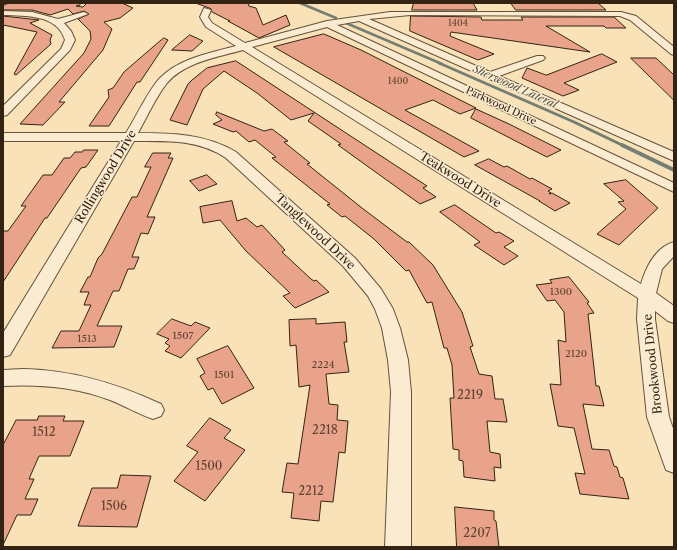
<!DOCTYPE html>
<style>
body{margin:0}
#map{position:relative;width:677px;height:550px;overflow:hidden;background:#f9e1b8;font-family:"Libre Caslon Text",serif}
canvas{display:block}
.frame{position:absolute;inset:0;border:4px solid #322313;pointer-events:none}
</style>
<div id="map">
<canvas width="677" height="550"></canvas>
<div class="frame"></div>
</div>
<script>
const ctx = document.querySelector('canvas').getContext('2d');
ctx.lineJoin = 'round';
function stroke(path, color, width, dash) {
  ctx.strokeStyle = color;
  ctx.lineWidth = width;
  ctx.lineCap = dash ? 'butt' : 'round';
  ctx.setLineDash(dash || []);
  ctx.stroke(path);
}
function fillPath(path, color) {
  ctx.fillStyle = color;
  ctx.fill(path, 'evenodd');
}
function write(font, color, halo, rows, align = 'center') {
  ctx.font = font + ' "Libre Caslon Text",serif';
  ctx.lineWidth = 3;
  ctx.setLineDash([]);
  ctx.textBaseline = 'middle';
  ctx.strokeStyle = halo;
  ctx.fillStyle = color;
  for (const [text, x, y, turn = 0] of rows) {
    ctx.save();
    ctx.translate(x, y);
    ctx.rotate((+turn || 0) * Math.PI / 180);
    ctx.textAlign = isNaN(turn) ? turn : align;
    if (halo) ctx.strokeText(text, 0, 0);
    ctx.fillText(text, 0, 0);
    ctx.restore();
  }
}
const streamFar2 = new Path2D(`
 M 300,3 L 336,18
 M 346,23 L 442,64`);
const streamFar1 = new Path2D(`
 M 439,63 L 574,122 L 624,146`);
const stream = new Path2D(`
 M 622,145 L 674,170`);
const building = new Path2D(`
 M 9,3 L 80,3 L 80,5 L 76,6 L 83,7 L 87,3 L 122,3 L 133,8 L 120,18 L 104,22 L 112,29 L 103,50 L 59,102 L 65,102 L 43,125 L 20,124 L 84,53 L 91,39 L 90,31 L 78,19 L 89,14 L 84,11 L 73,14 L 68,9 L 50,15 L 32,10 L 3,10 L 3,6 Z
 M 196,3 L 248,3 L 249,6 L 256,8 L 263,25 L 286,15 L 290,25 L 259,38 L 228,21 L 230,21 L 212,12 L 211,9 Z
 M 414,3 L 473,3 L 477,10 L 412,10 Z
 M 511,3 L 598,3 L 606,10 L 516,10 Z
 M 3,16 L 39,20 L 30,23 L 52,35 L 50,40 L 51,44 L 16,75 L 14,74 L 37,32 L 3,25 Z
 M 411,16 L 481,17 L 482,20 L 523,20 L 521,17 L 614,17 L 626,28 L 606,28 L 604,26 L 546,26 L 590,52 L 451,32 L 450,36 L 494,54 L 478,60 L 410,31 Z
 M 324,34 L 361,50 L 476,108 L 460,114 L 433,100 L 405,110 L 479,151 L 464,157 L 274,47 Z
 M 190,35 L 203,41 L 192,51 L 172,50 Z
 M 164,38 L 168,40 L 140,82 L 137,82 L 109,126 L 89,126 L 109,97 L 108,90 L 113,88 L 124,72 Z
 M 602,54 L 617,62 L 564,83 L 579,90 L 563,96 L 522,78 L 527,68 L 546,75 Z
 M 631,58 L 656,58 L 674,75 L 674,100 Z
 M 236,61 L 427,186 L 423,188 L 436,197 L 420,204 L 338,145 L 341,144 L 308,121 L 314,113 L 291,120 L 257,93 L 224,71 L 203,89 L 187,125 L 170,120 L 188,84 L 192,80 L 207,68 Z
 M 476,109 L 509,124 L 561,150 L 547,157 L 537,152 L 471,118 Z
 M 217,112 L 264,131 L 272,129 L 288,141 L 284,142 L 310,163 L 307,164 L 362,208 L 407,242 L 409,242 L 433,265 L 462,312 L 473,346 L 470,347 L 479,374 L 492,376 L 495,399 L 503,399 L 507,422 L 487,421 L 490,452 L 500,454 L 501,468 L 494,467 L 495,481 L 464,477 L 463,461 L 459,460 L 459,450 L 453,449 L 450,398 L 454,398 L 452,365 L 447,348 L 444,348 L 432,302 L 427,303 L 409,270 L 406,271 L 374,239 L 345,216 L 342,217 L 327,205 L 330,204 L 272,158 L 276,157 L 255,140 L 249,142 L 236,131 L 233,132 L 213,124 L 222,120 L 216,115 Z
 M 84,150 L 98,150 L 86,167 L 81,168 L 47,218 L 45,218 L 3,282 L 3,231 L 8,231 L 26,206 L 21,206 L 43,175 L 52,175 L 64,158 L 70,158 L 75,152 L 82,152 Z
 M 153,153 L 171,153 L 168,158 L 173,158 L 147,217 L 155,217 L 148,234 L 141,233 L 132,257 L 139,257 L 134,269 L 128,269 L 119,291 L 113,291 L 97,326 L 122,326 L 114,347 L 52,348 L 61,331 L 79,331 L 91,305 L 84,305 L 89,292 L 80,292 L 88,277 L 90,277 L 98,258 L 102,254 L 132,197 L 137,197 L 151,167 L 145,167 Z
 M 489,159 L 504,167 L 507,166 L 530,179 L 532,178 L 552,189 L 548,191 L 551,193 L 549,194 L 552,193 L 570,203 L 555,211 L 539,201 L 540,201 L 475,165 Z
 M 207,175 L 217,184 L 199,191 L 190,181 Z
 M 626,180 L 658,208 L 619,245 L 597,234 L 626,209 L 618,202 L 624,201 L 604,184 Z
 M 232,201 L 237,221 L 246,218 L 257,227 L 262,225 L 285,250 L 282,252 L 311,279 L 314,281 L 316,280 L 329,292 L 295,308 L 283,296 L 290,293 L 246,251 L 220,220 L 203,223 L 200,207 Z
 M 455,205 L 496,233 L 499,232 L 514,241 L 504,247 L 518,256 L 504,265 L 474,245 L 480,242 L 440,212 Z
 M 569,277 L 589,302 L 587,303 L 594,313 L 588,314 L 596,386 L 599,386 L 604,406 L 583,404 L 592,449 L 609,450 L 614,466 L 617,467 L 620,477 L 623,478 L 629,499 L 580,494 L 575,473 L 585,474 L 574,428 L 558,426 L 550,384 L 561,385 L 558,340 L 566,342 L 564,312 L 555,300 L 547,301 L 536,285 L 552,283 L 550,280 Z
 M 172,319 L 191,326 L 195,322 L 210,328 L 181,358 L 165,351 L 170,346 L 165,343 L 169,339 L 157,334 Z
 M 316,319 L 316,324 L 345,322 L 347,342 L 344,342 L 349,372 L 326,374 L 329,404 L 338,405 L 337,420 L 348,421 L 345,453 L 339,452 L 333,502 L 321,501 L 319,521 L 291,518 L 294,493 L 282,492 L 287,463 L 298,464 L 310,385 L 299,387 L 296,345 L 290,346 L 289,320 Z
 M 228,346 L 254,388 L 222,404 L 213,388 L 208,390 L 200,376 L 205,373 L 197,359 Z
 M 39,416 L 65,416 L 63,421 L 84,421 L 70,456 L 39,456 L 29,479 L 34,479 L 25,499 L 38,499 L 31,515 L 17,515 L 3,545 L 3,445 L 16,420 L 37,420 Z
 M 210,418 L 231,430 L 224,438 L 245,450 L 205,501 L 174,481 L 198,452 L 187,446 Z
 M 121,475 L 151,476 L 137,527 L 78,526 L 92,488 L 117,488 Z
 M 455,507 L 494,511 L 494,520 L 496,521 L 499,547 L 457,547 Z`);
const minor = new Path2D(`
 M 204,8 L 211,10 L 208,17 L 212,23 L 245,43 L 327,21 L 390,12 L 621,12 L 636,16 L 674,47 L 674,55 L 671,54 L 630,20 L 620,16 L 410,15 L 369,19 L 490,72 L 537,56 L 543,56 L 545,58 L 543,60 L 499,76 L 674,152 L 674,161 L 359,21 L 337,25 L 674,183 L 674,192 L 327,27 L 252,47 L 641,284 C 646,267 656,247 674,242 L 674,256 L 662,269 L 656,293 L 674,306 L 674,323 L 668,321 L 655,311 L 655,319 L 669,417 L 674,431 L 674,473 L 666,470 L 647,417 L 637,319 L 638,298 L 243,50 C 218,57 185,62 167,83 C 156,97 147,117 138,133 C 172,133 206,134 236,152 L 355,258 L 381,289 L 393,309 L 400,328 L 408,360 L 411,392 L 411,547 L 385,547 L 391,392 L 388,360 L 382,328 L 375,309 L 368,296 L 343,266 L 226,158 C 199,139 166,141 134,141 L 10,355 L 3,357 L 3,333 L 121,141 L 3,141 L 3,133 L 126,133 C 135,119 149,89 160,78 C 180,58 210,53 236,46 L 206,27 L 200,17 Z
 M 3,11 L 32,12 L 58,19 L 84,12 L 88,14 L 64,23 L 71,31 L 75,40 L 70,50 L 7,115 L 3,116 L 3,106 L 61,49 L 65,40 C 57,14 26,16 3,15 Z
 M 23,369 C 72,370 116,383 161,404 L 164,410 L 161,416 L 153,419 C 138,414 125,406 110,400 C 76,387 39,384 3,386 L 3,370 Z`);
const farNumbernames = [
 ["1404",458,23],
 ["1400",398,81]
];
const farStreetnames = [
 ["Parkwood Drive",501,106,25]
];
const numberNames = [
 ["1300",561,292],
 ["1507",183,336],
 ["1513",87,339],
 ["2120",576,354],
 ["2224",323,365],
 ["1501",224,375]
];
const farWaternames = [
 ["Sherwood Lateral",515,87,24]
];
const streetNames = [
 ["Rollingwood Drive",106,177,-59],
 ["Teakwood Drive",460,180,32],
 ["Tanglewood Drive",315,232,43],
 ["Brookwood Drive",653,364,-96]
];
const nearNumbernames = [
 ["2219",470,396],
 ["2218",325,431],
 ["1512",44,433],
 ["1500",209,467],
 ["2212",311,492],
 ["1506",114,507],
 ["2207",477,534]
];
stroke(streamFar2, '#737f74', 2.5);
stroke(streamFar1, '#737f74', 3);
stroke(stream, '#737f74', 4);
fillPath(building, '#e9a38a');
stroke(building, '#322313', 1);
stroke(minor, '#64523c', 2);
fillPath(minor, '#fbecd1');
write('9px', '#604331', null, farNumbernames);
write('10px', '#322313', '#fbecd1', farStreetnames);
write('10px', '#604331', null, numberNames);
write('italic 11px', '#525143', '#fbecd1', farWaternames);
write('12px', '#322313', '#fbecd1', streetNames);
write('12px', '#604331', null, nearNumbernames);
</script>
